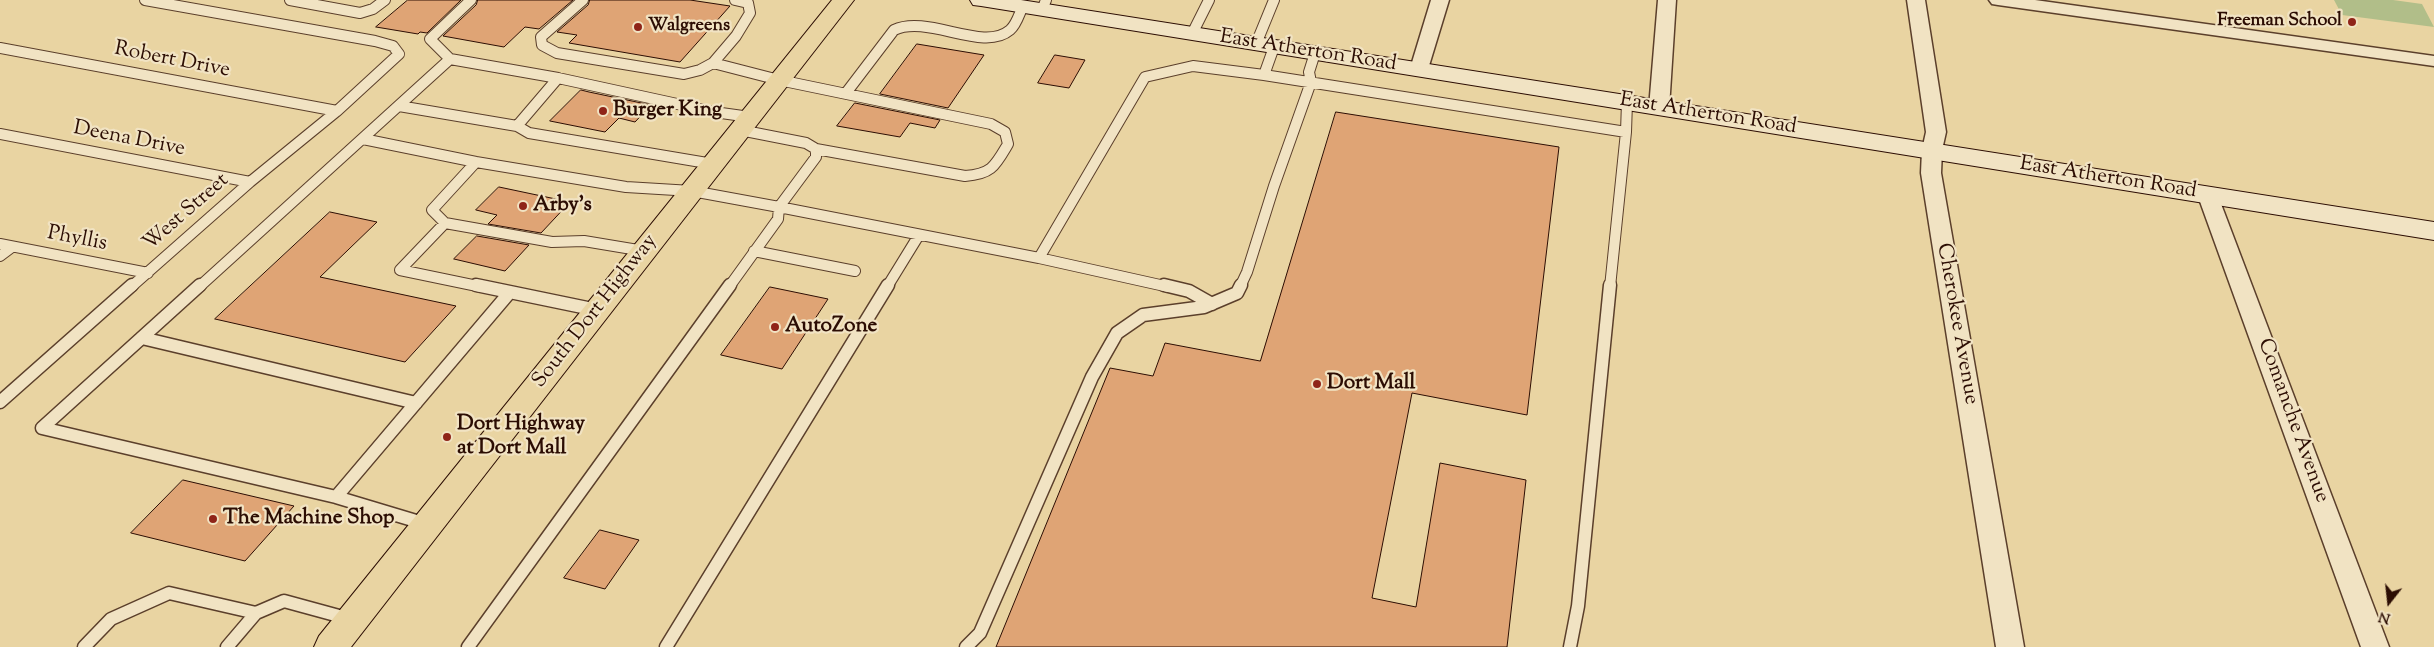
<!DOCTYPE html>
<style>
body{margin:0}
#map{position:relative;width:2434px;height:647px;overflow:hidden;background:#e9d4a2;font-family:"Sorts Mill Goudy",serif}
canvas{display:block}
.north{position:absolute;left:2364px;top:577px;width:50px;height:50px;-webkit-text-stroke:4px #f1e3c3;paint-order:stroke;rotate:196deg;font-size:14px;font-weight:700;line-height:20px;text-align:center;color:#2c0d03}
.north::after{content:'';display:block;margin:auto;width:18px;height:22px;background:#2c0d03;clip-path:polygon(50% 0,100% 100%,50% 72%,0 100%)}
</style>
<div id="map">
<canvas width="2434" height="647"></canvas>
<div class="north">N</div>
</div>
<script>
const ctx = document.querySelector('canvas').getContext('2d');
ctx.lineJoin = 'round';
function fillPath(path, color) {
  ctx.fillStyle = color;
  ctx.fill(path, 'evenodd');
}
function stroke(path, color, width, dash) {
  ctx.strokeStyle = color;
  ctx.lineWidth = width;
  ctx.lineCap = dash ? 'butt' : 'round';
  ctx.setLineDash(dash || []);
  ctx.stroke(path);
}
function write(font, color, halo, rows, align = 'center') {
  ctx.font = font + ' "Sorts Mill Goudy",serif';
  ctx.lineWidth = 4.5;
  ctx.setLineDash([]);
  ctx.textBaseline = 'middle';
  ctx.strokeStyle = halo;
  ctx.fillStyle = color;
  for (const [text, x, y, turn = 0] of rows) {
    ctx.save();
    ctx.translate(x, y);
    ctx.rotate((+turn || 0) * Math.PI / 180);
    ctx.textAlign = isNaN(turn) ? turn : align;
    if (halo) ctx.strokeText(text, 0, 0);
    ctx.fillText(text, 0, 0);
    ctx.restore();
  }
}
const green = new Path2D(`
 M 2334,0 L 2393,0 L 2422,4 L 2434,27 L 2342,15 Z`);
const building = new Path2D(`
 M 408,0 L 461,0 L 427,33 L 420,32 L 418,34 L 376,27 Z
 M 478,0 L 573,0 L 539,29 L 525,27 L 504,47 L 443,36 L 476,5 Z
 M 590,0 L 690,0 L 730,6 L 680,62 L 569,43 L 577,35 L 557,32 L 588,5 Z
 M 917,44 L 984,55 L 948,108 L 880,94 Z
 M 1055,55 L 1085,60 L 1069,88 L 1038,83 Z
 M 581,90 L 589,92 L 651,105 L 635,122 L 619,118 L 605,132 L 550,121 Z
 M 855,103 L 940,120 L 935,128 L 910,123 L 900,137 L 837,126 Z
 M 1336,112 L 1559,147 L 1527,415 L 1412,393 L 1372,598 L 1416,607 L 1440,463 L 1526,480 L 1507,647 L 996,647 L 1110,368 L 1153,376 L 1165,343 L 1260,361 Z
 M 499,187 L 570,202 L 541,233 L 488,224 L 497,215 L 476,210 Z
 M 330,212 L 377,222 L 320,277 L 456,306 L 405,362 L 215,319 Z
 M 477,236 L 529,245 L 505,271 L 454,259 Z
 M 770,287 L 828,299 L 782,369 L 721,355 Z
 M 183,480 L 294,506 L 245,561 L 131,533 Z
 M 600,530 L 639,540 L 605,589 L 564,578 Z`);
const laneFar1 = new Path2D(`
 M 290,0 L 360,13 L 373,9 L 385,0
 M 583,0 L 541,37 L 542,45 L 557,53 L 684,74 L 700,70 L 713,63
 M 735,0 L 748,3 L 750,13 L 736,36 L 713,63 L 779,80 L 991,124 L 1005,132 L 1008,144 C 995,166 992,174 965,176 L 816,149
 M 1042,10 L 1046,0
 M 1192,34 L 1209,0
 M 1256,44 L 1274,0
 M 1274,47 L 1264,75 L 1626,132 L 1610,287
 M 0,48 L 337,111
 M 450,59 L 558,78 L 714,112 L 750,117
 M 846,93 L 894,30 C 928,14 983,53 1010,30 C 1017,24 1019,14 1023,6
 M 399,106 L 517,126 L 529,133 L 713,164
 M 517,126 L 558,78
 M 740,130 L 806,143 L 816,149 L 816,157 L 779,207 L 1039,258 L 1169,287
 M 1626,132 L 1627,102
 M 0,134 L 250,182
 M 363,139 L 476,162
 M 445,223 L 400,270 L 482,287
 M 0,244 L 148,273
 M 644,251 L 584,241 L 552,242 L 445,223 L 432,210 L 476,162 L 626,187 L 692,191 L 779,207 L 778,219 L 729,287
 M 754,251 L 855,271
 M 0,256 L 12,247
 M 1039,258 L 1145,77 L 1193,66 L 1264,75
 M 131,287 L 250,182 L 337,111 L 399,54 L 393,46 L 375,41 L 145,0
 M 199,287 L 450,59 L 430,39 L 471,0
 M 887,287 L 919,235
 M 1240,287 L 1247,272 L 1274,186 L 1311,82 L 1309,72 L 1315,53`);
const lane = new Path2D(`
 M 200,285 L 42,428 L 336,497 L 426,524
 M 476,285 L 597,310
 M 1164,285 L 1189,291 L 1212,304
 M 142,338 L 416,403
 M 0,402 L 132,285
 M 336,497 L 510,292
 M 84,647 L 111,619 L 169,593 L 256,613
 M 227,647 L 256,613 L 284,601 L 350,619
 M 468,647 L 730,285
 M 666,647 L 888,285
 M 966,647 L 980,633 L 1092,377 L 1117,333 L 1143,315 L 1204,307 L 1237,293 L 1241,285
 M 1570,647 L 1578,606 L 1610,285`);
const street = new Path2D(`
 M 1431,0 L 1449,0 L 1428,69 L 1426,73 L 1412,73 L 1410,69 Z
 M 1658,0 L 1676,0 L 1669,108 L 1666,112 L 1659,114 L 1652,112 L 1649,108 Z
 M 1907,0 L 1925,0 L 1946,132 L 1942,150 L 1941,173 L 2024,647 L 1996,647 L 1921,173 L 1922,150 L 1926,132 Z
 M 1989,0 L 2035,0 L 2434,56 L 2434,66 L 1998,5 L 1992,4 Z
 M 2208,189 L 2215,191 L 2218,196 L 2389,647 L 2361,647 L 2198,196 L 2201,191 Z`);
const secondary = new Path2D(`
 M 970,0 L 1021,0 L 2434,222 L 2434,240 L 981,6 L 973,5 Z`);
const primary = new Path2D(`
 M 832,0 L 854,0 L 351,647 L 314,647 L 319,636 Z`);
const markers = [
 [2352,22,5,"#8f2418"],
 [638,27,5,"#8f2418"],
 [603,111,5,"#8f2418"],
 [523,206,5,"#8f2418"],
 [775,327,5,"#8f2418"],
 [1317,384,5,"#8f2418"],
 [447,437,5,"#8f2418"],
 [213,519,5,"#8f2418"]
];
const farPoinames = [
 ["Freeman School",2342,22],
 ["Walgreens",648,27,"left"]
];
const streetNames = [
 ["East Atherton Road",1308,52,9],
 ["Robert Drive",172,61,11],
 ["East Atherton Road",1708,115,9],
 ["Deena Drive",129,140,11],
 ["East Atherton Road",2108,179,9],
 ["West Street",187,213,-41],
 ["Phyllis",77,240,11],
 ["South Dort Highway",596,312,-52],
 ["Cherokee Avenue",1956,324,80],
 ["Comanche Avenue",2292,421,70]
];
const poiNames = [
 ["Burger King",613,111],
 ["Arby's",533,206],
 ["AutoZone",785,327],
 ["Dort Mall",1327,384],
 ["Dort Highway",457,425],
 ["at Dort Mall",457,449],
 ["The Machine Shop",223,519]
];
fillPath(green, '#b1be89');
fillPath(building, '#dfa475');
stroke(building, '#2c0d03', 1);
stroke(laneFar1, '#5b3f2b', 12);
stroke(lane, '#5b3f2b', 15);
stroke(street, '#5b3f2b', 3);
stroke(secondary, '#2c0d03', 2);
stroke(primary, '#2c0d03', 2);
stroke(laneFar1, '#f1e3c3', 10);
stroke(lane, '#f1e3c3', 12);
fillPath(street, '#f1e3c3');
fillPath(secondary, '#f1e3c3');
fillPath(primary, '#e9d4a2');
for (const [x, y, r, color] of markers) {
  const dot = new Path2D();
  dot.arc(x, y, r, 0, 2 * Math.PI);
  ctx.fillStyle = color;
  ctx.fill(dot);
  stroke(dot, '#f1e3c3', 2);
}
write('bold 18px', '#2c0d03', '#f1e3c3', farPoinames, 'right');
write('21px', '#2c0d03', '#f1e3c3', streetNames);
write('bold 21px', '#2c0d03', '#f1e3c3', poiNames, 'left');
</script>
